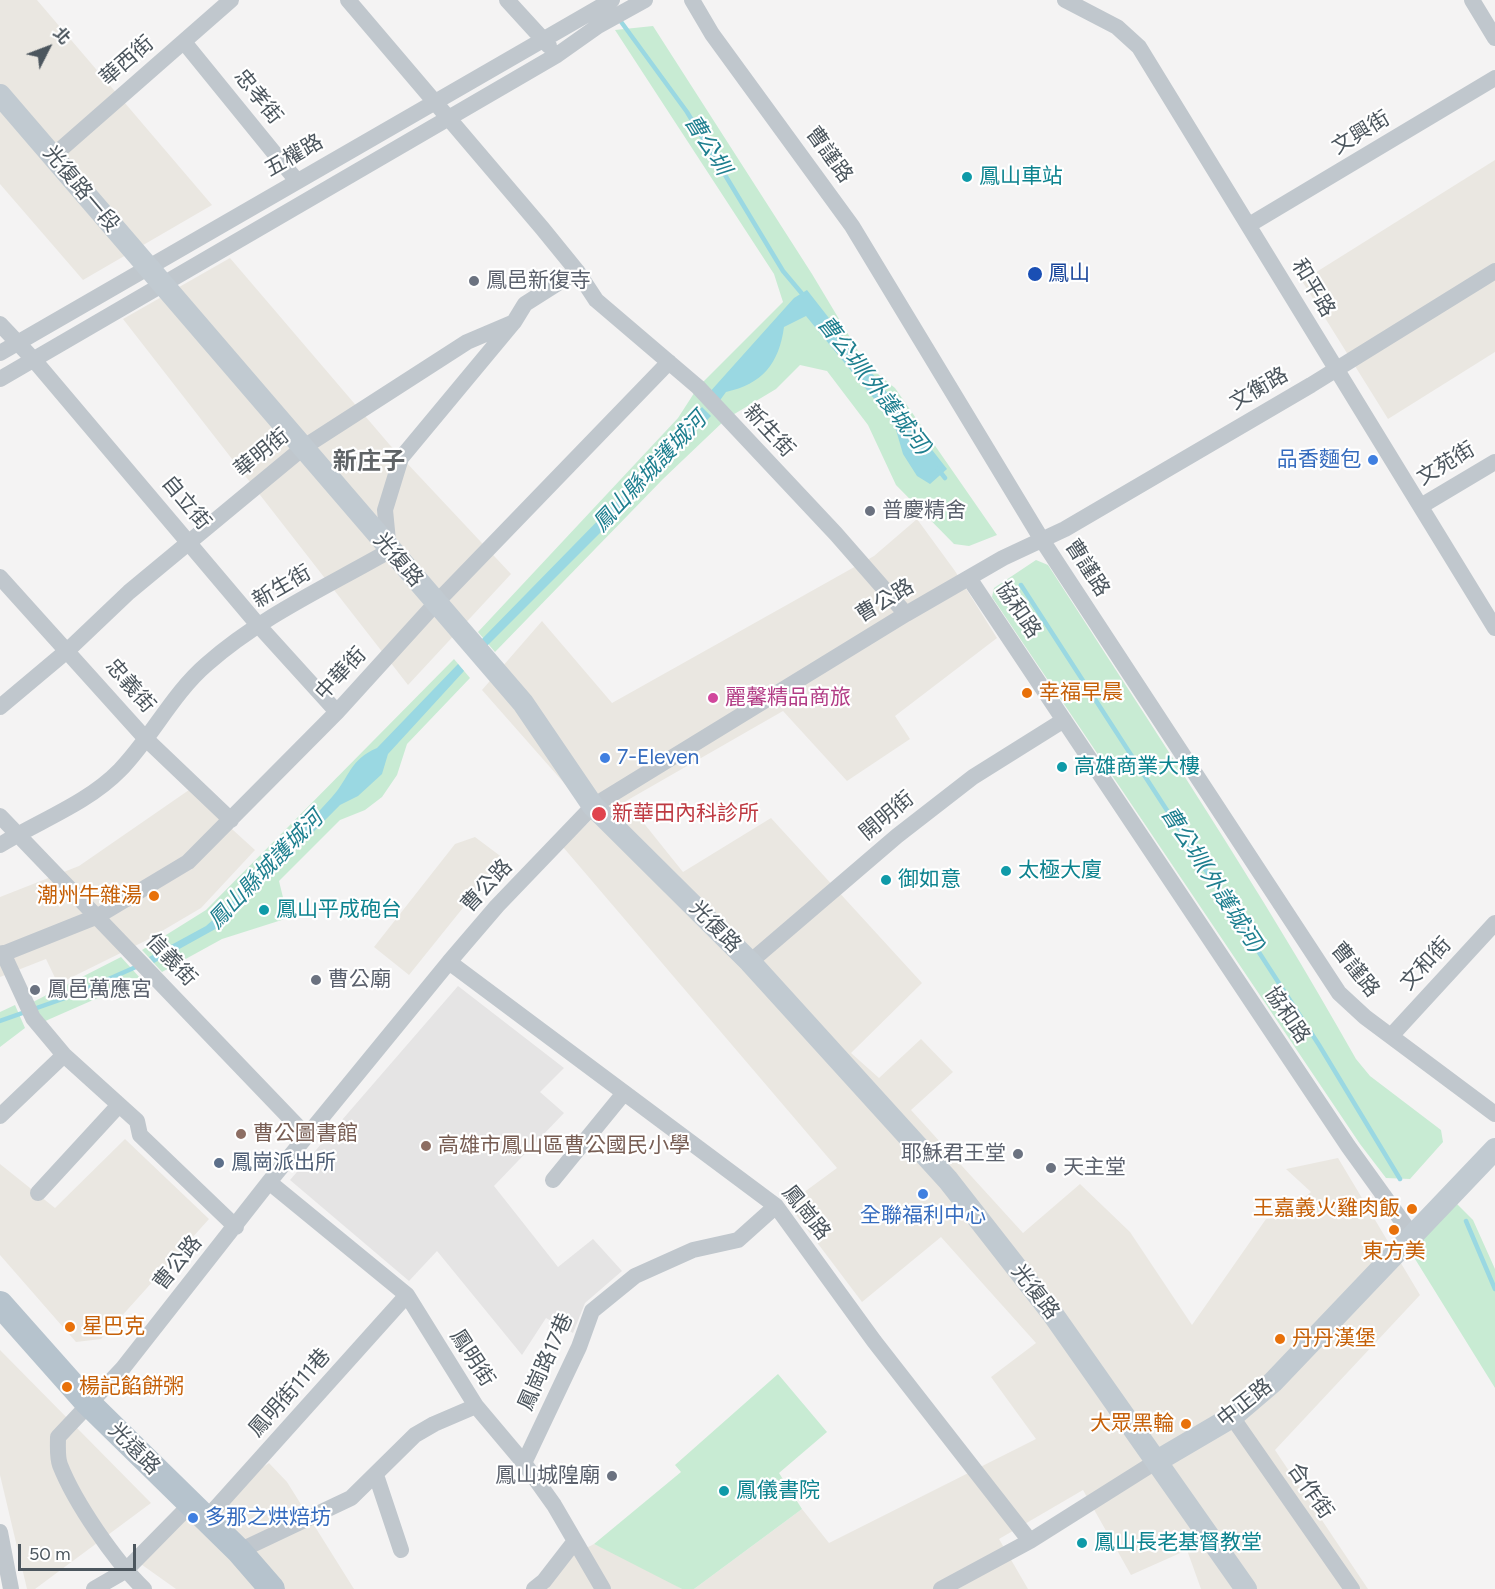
<!DOCTYPE html>
<meta charset="utf-8">
<style>
body{margin:0}
#map{position:relative;width:1495px;height:1589px;overflow:hidden;background:#f4f3f3;font-family:Figtree,"Noto Sans TC",sans-serif}
canvas{display:block}
.north{position:absolute;left:18px;top:18px;width:60px;height:60px;-webkit-text-stroke:4px #fff;paint-order:stroke;rotate:48deg;font-size:16px;font-weight:700;line-height:24px;text-align:center;color:#4c565e}
.north::after{content:'';display:block;margin:auto;width:21px;height:27px;background:#4c565e;clip-path:polygon(50% 0,100% 100%,50% 72%,0 100%)}
.scale{position:absolute;left:18px;top:1544px;width:118px;height:27px;box-sizing:border-box;border:3px solid #4c565e;border-top:0;padding-left:8px;font-size:18px;line-height:21px;white-space:nowrap;color:#4c565e;-webkit-text-stroke:4px #fff;paint-order:stroke}
</style>
<div id="map">
<canvas width="1495" height="1589"></canvas>
<div class="north">北</div>
<div class="scale">50 m</div>
</div>
<script>
const ctx = document.querySelector('canvas').getContext('2d');
ctx.lineJoin = 'round';
function fillPath(path, color) {
  ctx.fillStyle = color;
  ctx.fill(path, 'evenodd');
}
function stroke(path, color, width, dash) {
  ctx.strokeStyle = color;
  ctx.lineWidth = width;
  ctx.lineCap = dash ? 'butt' : 'round';
  ctx.setLineDash(dash || []);
  ctx.stroke(path);
}
function write(font, color, halo, rows, align = 'center') {
  ctx.font = font + ' Figtree,"Noto Sans TC",sans-serif';
  ctx.lineWidth = 4.5;
  ctx.setLineDash([]);
  ctx.textBaseline = 'middle';
  ctx.strokeStyle = halo;
  ctx.fillStyle = color;
  for (const [text, x, y, turn = 0] of rows) {
    ctx.save();
    ctx.translate(x, y);
    ctx.rotate((+turn || 0) * Math.PI / 180);
    ctx.textAlign = isNaN(turn) ? turn : align;
    if (halo) ctx.strokeText(text, 0, 0);
    ctx.fillText(text, 0, 0);
    ctx.restore();
  }
}
const commercial = new Path2D(`
 M 0,0 L 37,0 L 212,205 L 83,280 L 0,184 Z
 M 1495,160 L 1495,352 L 1388,419 L 1302,281 Z
 M 230,258 L 389,444 L 511,574 L 408,685 L 123,319 Z
 M 917,519 L 955,571 L 997,638 L 895,716 L 910,739 L 847,781 L 783,711 L 626,801 L 683,872 L 771,818 L 922,983 L 851,1053 L 879,1078 L 921,1039 L 953,1072 L 911,1110 L 1023,1233 L 1080,1184 L 1130,1232 L 1192,1325 L 1266,1219 L 1279,1218 L 1311,1192 L 1286,1169 L 1338,1158 L 1420,1295 L 1275,1450 L 1368,1589 L 1201,1589 L 1187,1550 L 1131,1575 L 1083,1490 L 999,1539 L 1028,1589 L 694,1589 L 802,1509 L 829,1543 L 1036,1439 L 991,1377 L 1036,1343 L 941,1237 L 862,1302 L 788,1204 L 837,1168 L 563,847 L 594,817 L 482,690 L 542,621 L 612,703 L 874,556 Z
 M 189,790 L 255,850 L 201,908 L 145,941 L 58,984 L 46,959 L 0,977 L 0,897 L 79,866 Z
 M 475,837 L 503,858 L 409,975 L 374,947 L 455,844 Z
 M 125,1139 L 209,1219 L 101,1339 L 76,1342 L 0,1255 L 0,1164 L 55,1208 Z
 M 0,1350 L 151,1503 L 35,1589 L 27,1589 L 0,1475 Z
 M 269,1463 L 287,1482 L 354,1589 L 176,1589 L 131,1557 Z
 M 594,1544 L 648,1569 L 682,1589 L 545,1589 L 569,1557 Z`);
const education = new Path2D(`
 M 458,986 L 564,1068 L 540,1092 L 564,1113 L 494,1186 L 558,1267 L 593,1239 L 622,1271 L 585,1303 L 573,1333 L 546,1318 L 522,1355 L 437,1251 L 409,1281 L 290,1180 Z`);
const green = new Path2D(`
 M 653,26 L 812,274 L 866,364 L 895,388 L 997,535 L 969,546 L 954,544 L 896,485 L 868,425 L 827,371 L 800,365 L 776,389 L 726,419 L 663,479 L 495,652 L 478,632 L 678,418 L 698,387 L 783,302 L 774,274 L 615,30 Z
 M 1036,560 L 1048,565 C 1153,728 1261,890 1356,1059 L 1370,1076 L 1441,1130 L 1443,1142 L 1410,1179 L 1386,1178 L 1360,1144 L 992,597 L 994,588 Z
 M 454,659 L 470,678 L 407,744 L 397,775 L 382,797 L 365,810 L 340,820 L 279,881 L 288,918 L 222,939 L 162,972 L 142,950 L 206,910 Z
 M 121,957 L 141,979 L 43,1022 L 33,1002 Z
 M 15,1005 L 25,1028 L 0,1047 L 0,1012 Z
 M 1449,1196 L 1473,1220 L 1495,1269 L 1495,1388 L 1407,1246 Z
 M 778,1374 L 827,1432 L 779,1473 L 802,1509 L 694,1589 L 682,1589 L 594,1544 L 681,1472 L 675,1465 Z`);
const water = new Path2D(`
 M 807,290 L 947,469 L 930,484 L 917,476 L 903,454 L 894,423 L 806,316 L 784,327 C 779,364 762,384 726,392 L 718,403 L 708,394 L 794,298 Z
 M 702,407 L 711,416 L 616,513 L 610,511 L 604,518 L 609,524 L 486,647 L 481,640 L 662,455 Z
 M 458,664 L 464,671 L 388,754 L 382,774 L 358,796 L 340,805 L 219,927 L 154,963 L 149,957 L 206,926 L 224,910 C 260,872 297,836 332,797 C 350,777 349,760 377,748 Z`);
const stream = new Path2D(`
 M 619,19 L 687,112 L 783,271 L 804,296
 M 938,469 L 945,478
 M 601,525 L 616,510
 M 1021,585 L 1319,1045 L 1400,1179
 M 0,1021 L 68,997 L 138,966
 M 1466,1221 L 1495,1289`);
const street = new Path2D(`
 M 348,0 L 542,228 L 577,271 L 596,300 L 698,387 L 836,534 L 906,614
 M 507,0 L 549,46
 M 692,0 L 712,34 L 852,226 L 1042,540 L 1339,993 L 1365,1017 L 1495,1114
 M 1065,0 L 1117,27 L 1139,47 L 1495,628
 M 1472,0 L 1495,38
 M 184,42 L 297,181
 M 53,156 L 231,0
 M 1249,225 L 1495,78
 M 0,324 L 34,360 L 259,626 L 337,712
 M 0,353 L 612,0
 M 0,379 L 557,55 L 598,26 L 645,0
 M 1421,506 L 1495,462
 M 0,577 L 145,738 L 231,820
 M 969,578 L 1348,1146 L 1412,1235
 M 0,707 L 68,650 L 129,592 L 304,447 L 467,342 L 514,322 L 525,304 L 577,271
 M 0,816 L 307,1136
 M 0,845 C 39,821 88,803 120,770 C 152,737 172,694 207,664 C 260,617 328,586 389,551 L 385,510 L 401,458 L 514,322
 M 3,953 L 33,1018 L 64,1055 L 137,1121 L 140,1135 L 236,1227
 M 0,955 L 98,916 L 188,862 L 337,712 L 436,603 L 669,362
 M 449,962 L 776,1206 L 874,1341 L 1030,1541
 M 750,962 L 897,836 L 973,777 L 1064,720
 M 1391,1036 L 1495,923
 M 0,1116 L 64,1055
 M 553,1180 L 624,1093
 M 269,1182 L 407,1295 L 476,1406 L 524,1463 L 554,1505 L 603,1589
 M 38,1193 L 119,1105
 M 1232,1417 L 1352,1589
 M 524,1463 L 579,1347 L 592,1311 L 635,1276 L 693,1250 L 738,1240 L 776,1206
 M 376,1475 L 401,1550
 M 205,1520 L 407,1295
 M 0,1532 L 11,1589
 M 239,1551 L 351,1498 L 415,1435 L 434,1424 L 476,1406
 M 94,1589 L 125,1571 L 190,1505
 M 144,1589 C 115,1561 75,1503 60,1465 C 57,1457 58,1446 58,1437 L 123,1368 L 269,1182 L 449,962 L 497,906 L 593,806 L 906,614 L 1003,558 L 1065,529 L 1311,385 L 1495,271
 M 534,1589 L 544,1581 L 575,1541
 M 941,1589 L 1030,1541 L 1157,1461`);
const secondary = new Path2D(`
 M 0,95 L 523,703 L 593,806 L 750,962 L 948,1180 L 1052,1313 L 1246,1589
 M 1157,1461 L 1232,1417 L 1273,1382 L 1495,1149`);
const primary = new Path2D(`
 M 0,1304 L 88,1403 L 239,1551 L 272,1589`);
const markers = [
 [967,177,6,"#0f9aa8"],
 [1035,274,8,"#1a4fb4"],
 [474,281,6,"#6b7280"],
 [1373,460,6,"#3f7fe0"],
 [870,511,6,"#6b7280"],
 [1027,693,6,"#e8710a"],
 [713,698,6,"#d1479c"],
 [605,758,6,"#3f7fe0"],
 [1062,767,6,"#0f9aa8"],
 [599,814,8,"#e0444e"],
 [1006,871,6,"#0f9aa8"],
 [886,880,6,"#0f9aa8"],
 [154,896,6,"#e8710a"],
 [264,910,6,"#0f9aa8"],
 [316,980,6,"#6b7280"],
 [35,990,6,"#6b7280"],
 [241,1134,6,"#8d6e63"],
 [426,1146,6,"#8d6e63"],
 [1018,1154,6,"#6b7280"],
 [219,1163,6,"#5c6f8a"],
 [1051,1168,6,"#6b7280"],
 [923,1194,6,"#3f7fe0"],
 [1412,1209,6,"#e8710a"],
 [1394,1230,6,"#e8710a"],
 [70,1327,6,"#e8710a"],
 [1280,1339,6,"#e8710a"],
 [67,1387,6,"#e8710a"],
 [1186,1424,6,"#e8710a"],
 [612,1476,6,"#6b7280"],
 [724,1491,6,"#0f9aa8"],
 [193,1518,6,"#3f7fe0"],
 [1082,1543,6,"#0f9aa8"]
];
const streetNames = [
 ["華西街",127,61,-41],
 ["忠孝街",258,97,51],
 ["文興街",1361,133,-31],
 ["曹謹路",829,155,54],
 ["五權路",294,156,-30],
 ["光復路一段",81,189,50],
 ["和平路",1313,288,59],
 ["文衡路",1259,389,-30],
 ["新生街",769,431,47],
 ["華明街",262,453,-39],
 ["文苑街",1446,464,-31],
 ["自立街",186,503,50],
 ["光復路",398,560,49],
 ["曹謹路",1087,568,57],
 ["新生街",282,587,-30],
 ["曹公路",885,601,-31],
 ["協和路",1018,610,56],
 ["中華街",341,674,-47],
 ["忠義街",130,686,49],
 ["開明街",887,816,-40],
 ["曹公路",487,886,-47],
 ["光復路",715,927,45],
 ["信義街",171,960,47],
 ["文和街",1426,964,-47],
 ["曹謹路",1355,970,51],
 ["協和路",1287,1015,56],
 ["鳳崗路",806,1213,51],
 ["曹公路",178,1263,-51],
 ["光復路",1035,1292,52],
 ["鳳明街",472,1358,57],
 ["鳳崗路17巷",546,1362,-66],
 ["鳳明街111巷",290,1393,-48],
 ["中正路",1245,1403,-38],
 ["光遠路",134,1449,45],
 ["合作街",1310,1491,55]
];
const cultureNames = [
 ["鳳山車站",979,177],
 ["高雄商業大樓",1074,767],
 ["太極大廈",1018,871],
 ["御如意",898,880],
 ["鳳山平成砲台",276,910],
 ["鳳儀書院",736,1491],
 ["鳳山長老基督教堂",1094,1543]
];
const transitNames = [
 ["鳳山",1048,274]
];
const worshipNames = [
 ["鳳邑新復寺",486,281],
 ["普慶精舍",882,511],
 ["曹公廟",328,980],
 ["鳳邑萬應宮",47,990],
 ["耶穌君王堂",1006,1154,"right"],
 ["天主堂",1063,1168],
 ["鳳山城隍廟",600,1476,"right"]
];
const shopNames = [
 ["品香麵包",1361,460,"right"],
 ["7-Eleven",617,758],
 ["全聯福利中心",923,1216,"center"],
 ["多那之烘焙坊",205,1518]
];
const foodNames = [
 ["幸福早晨",1039,693],
 ["潮州牛雜湯",142,896,"right"],
 ["王嘉義火雞肉飯",1400,1209,"right"],
 ["東方美",1394,1252,"center"],
 ["星巴克",82,1327],
 ["丹丹漢堡",1292,1339],
 ["楊記餡餅粥",79,1387],
 ["大眾黑輪",1174,1424,"right"]
];
const hotelNames = [
 ["麗馨精品商旅",725,698]
];
const healthNames = [
 ["新華田內科診所",612,814]
];
const educationNames = [
 ["曹公圖書館",253,1134],
 ["高雄市鳳山區曹公國民小學",438,1146]
];
const serviceNames = [
 ["鳳崗派出所",231,1163]
];
const waterNames = [
 ["曹公圳",707,145,58],
 ["曹公圳(外護城河)",874,386,52],
 ["鳳山縣城護城河",650,472,-47],
 ["鳳山縣城護城河",266,870,-46],
 ["曹公圳(外護城河)",1212,880,57]
];
const quarterNames = [
 ["新庄子",369,462]
];
fillPath(commercial, '#eae7e1');
fillPath(education, '#e5e4e4');
fillPath(green, '#c8ebd3');
fillPath(water, '#9ad8e2');
stroke(stream, '#9ad8e2', 4.5);
stroke(street, '#c0c7cd', 16);
stroke(secondary, '#c1cad1', 22);
stroke(primary, '#b6c3cd', 26);
for (const [x, y, r, color] of markers) {
  const dot = new Path2D();
  dot.arc(x, y, r, 0, 2 * Math.PI);
  ctx.fillStyle = color;
  ctx.fill(dot);
  stroke(dot, '#fff', 2);
}
write('21px', '#4c565e', '#fff', streetNames);
write('21px', '#0d838f', '#fff', cultureNames, 'left');
write('21px', '#164399', '#fff', transitNames, 'left');
write('21px', '#5b616d', '#fff', worshipNames, 'left');
write('21px', '#366cbe', '#fff', shopNames, 'left');
write('21px', '#c56008', '#fff', foodNames, 'left');
write('21px', '#b23c85', '#fff', hotelNames, 'left');
write('21px', '#be3a42', '#fff', healthNames, 'left');
write('21px', '#785e54', '#fff', educationNames, 'left');
write('21px', '#4e5e75', '#fff', serviceNames, 'left');
write('italic 22px', '#1e7f8f', '#fff', waterNames);
write('bold 24px', '#5f6366', '#fff', quarterNames);
</script>
